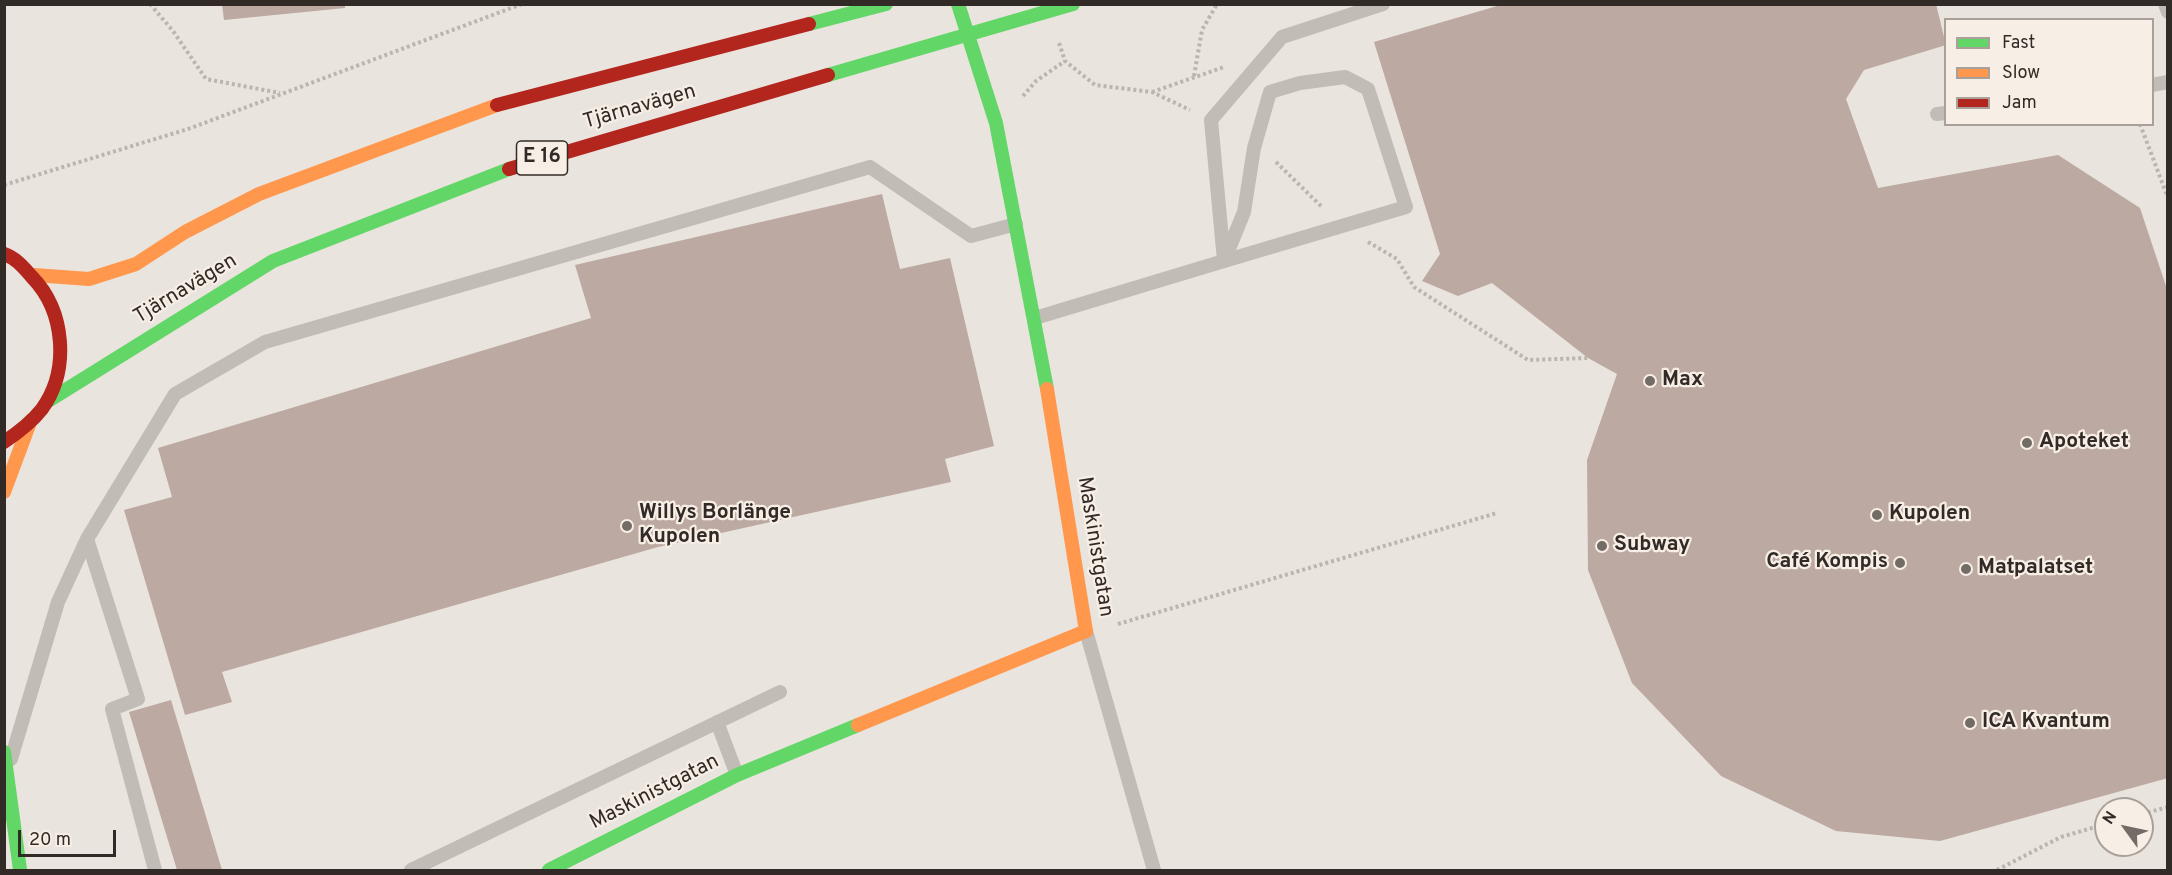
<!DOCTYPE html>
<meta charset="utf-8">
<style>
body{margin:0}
#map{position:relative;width:2172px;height:875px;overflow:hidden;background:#eae4de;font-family:Overpass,sans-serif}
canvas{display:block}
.frame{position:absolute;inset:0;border:6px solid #322a26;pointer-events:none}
.legend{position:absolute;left:1944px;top:18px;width:210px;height:108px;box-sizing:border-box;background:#f7eee5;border:2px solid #a8a099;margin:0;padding:8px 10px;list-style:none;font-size:18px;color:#322a26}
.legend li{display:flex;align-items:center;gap:12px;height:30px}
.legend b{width:30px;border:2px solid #a8a099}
.north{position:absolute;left:2094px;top:797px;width:60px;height:60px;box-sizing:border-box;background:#f7eee5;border:2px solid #a8a099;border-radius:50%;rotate:303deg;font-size:16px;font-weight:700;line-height:24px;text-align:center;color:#322a26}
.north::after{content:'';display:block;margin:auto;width:21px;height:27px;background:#726b66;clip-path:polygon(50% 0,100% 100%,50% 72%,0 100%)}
.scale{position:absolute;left:18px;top:830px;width:98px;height:27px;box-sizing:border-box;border:3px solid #322a26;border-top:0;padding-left:8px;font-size:18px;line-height:21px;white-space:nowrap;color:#322a26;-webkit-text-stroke:4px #f7eee5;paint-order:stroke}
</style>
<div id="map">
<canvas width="2172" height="875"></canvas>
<div class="frame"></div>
<ul class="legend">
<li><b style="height:8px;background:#63d668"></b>Fast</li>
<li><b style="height:8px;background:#ff974d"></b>Slow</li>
<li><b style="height:8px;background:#b3261e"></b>Jam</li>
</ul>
<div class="north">N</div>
<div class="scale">20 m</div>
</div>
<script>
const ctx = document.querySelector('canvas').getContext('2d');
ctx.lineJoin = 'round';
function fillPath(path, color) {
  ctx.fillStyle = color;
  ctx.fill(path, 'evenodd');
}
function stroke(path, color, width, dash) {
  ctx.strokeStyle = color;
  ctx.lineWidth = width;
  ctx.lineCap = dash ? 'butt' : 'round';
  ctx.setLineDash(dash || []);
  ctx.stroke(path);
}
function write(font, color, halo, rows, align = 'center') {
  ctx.font = font + ' Overpass,sans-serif';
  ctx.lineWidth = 4.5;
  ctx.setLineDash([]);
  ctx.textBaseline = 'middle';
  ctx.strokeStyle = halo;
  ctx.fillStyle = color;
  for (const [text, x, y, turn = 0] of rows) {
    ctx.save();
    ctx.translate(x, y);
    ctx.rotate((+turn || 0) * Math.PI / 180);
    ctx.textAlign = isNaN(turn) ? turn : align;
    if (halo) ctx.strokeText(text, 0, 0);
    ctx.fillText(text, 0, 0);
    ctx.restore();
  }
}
const building = new Path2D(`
 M 222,4 L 345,4 L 345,8 L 224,20 Z
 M 1504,4 L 1936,4 L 1946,45 L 1864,70 L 1846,99 L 1878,188 L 2058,155 L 2140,208 L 2168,292 L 2168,778 L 1940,841 L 1836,831 L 1721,776 L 1632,683 L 1588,570 L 1587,460 L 1617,374 L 1588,358 L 1492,283 L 1458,296 L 1422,281 L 1440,254 L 1374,42 Z
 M 882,194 L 900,269 L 950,258 L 994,446 L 945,459 L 951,482 L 658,547 L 222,672 L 232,702 L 185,715 L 124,510 L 172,497 L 158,448 L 591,318 L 575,265 Z
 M 171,700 L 222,870 L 177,870 L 129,712 Z`);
const path = new Path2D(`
 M 150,4 L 173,31 L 206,79 L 280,93
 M 1059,43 L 1065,61 L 1095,85 L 1152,92 L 1190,110
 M 1194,76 L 1202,30 L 1217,4
 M 1152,92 L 1224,67
 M 1023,96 L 1036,81 L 1065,61
 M 2140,124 L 2168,198
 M 1276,162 L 1322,207
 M 4,185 L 188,129 L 522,4
 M 1368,242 L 1397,259 L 1414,287 L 1528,360 L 1588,358
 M 1118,624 L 1497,513
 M 2142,814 L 2168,807
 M 1997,870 L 2061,837 L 2106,824`);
const lane = new Path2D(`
 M 2165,4 L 2168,12
 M 1345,77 L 1368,89 L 1406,207 L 1224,261 L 1244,212 L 1254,148 L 1270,92 L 1300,83 Z
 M 2152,85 L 2168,82
 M 1937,114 L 1946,113
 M 1035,318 L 1224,261 L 1211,120 L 1282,37 L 1383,4
 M 87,539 L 138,699 L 112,709 L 155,870
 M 1086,631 L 1154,870
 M 717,722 L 737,775
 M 11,759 L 58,602 L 87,539 L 175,394 L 265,342 L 870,167 L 971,236 L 1016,224
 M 411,870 L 780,692`);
const fast = new Path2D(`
 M 958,4 L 996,123 L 1047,389
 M 809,24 L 886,4
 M 828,75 L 1073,4
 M 48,401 L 273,261 L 509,169
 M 4,752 L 20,870
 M 549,870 L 737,775 L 858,725`);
const slow = new Path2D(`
 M 34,275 L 89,279 L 136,264 L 185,232 L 259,194 L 497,105
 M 4,492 L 29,425
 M 858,725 L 1086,631 L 1047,389`);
const jam = new Path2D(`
 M 497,105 L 809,24
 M 509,169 L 828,75
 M 4,254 C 16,258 24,268 32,277 C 65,311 70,370 42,409 C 31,423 19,432 4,442`);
const markers = [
 [1650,381,6,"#726b66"],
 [2027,443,6,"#726b66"],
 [1877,515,6,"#726b66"],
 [627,526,6,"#726b66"],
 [1602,546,6,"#726b66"],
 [1900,563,6,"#726b66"],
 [1966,569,6,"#726b66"],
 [1970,723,6,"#726b66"]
];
const shields = [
 [542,158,51]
];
const shieldNames = [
 ["E 16",542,158]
];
const streetNames = [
 ["Tjärnavägen",640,108,-16],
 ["Tjärnavägen",186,290,-31],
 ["Maskinistgatan",1094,547,81],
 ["Maskinistgatan",655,793,-27]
];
const poiNames = [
 ["Max",1662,381],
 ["Apoteket",2039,443],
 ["Willys Borlänge",639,514],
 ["Kupolen",639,538],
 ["Kupolen",1889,515],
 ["Subway",1614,546],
 ["Café Kompis",1888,563,"right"],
 ["Matpalatset",1978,569],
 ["ICA Kvantum",1982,723]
];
fillPath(building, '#bca9a1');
stroke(path, '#bbb5b0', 4, [3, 3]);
stroke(lane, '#c2bcb7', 14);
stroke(fast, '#63d668', 14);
stroke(slow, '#ff974d', 14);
stroke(jam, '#b3261e', 14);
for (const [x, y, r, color] of markers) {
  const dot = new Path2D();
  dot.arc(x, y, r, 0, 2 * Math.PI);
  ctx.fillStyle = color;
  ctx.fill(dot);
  stroke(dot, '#f7eee5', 2);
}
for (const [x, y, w] of shields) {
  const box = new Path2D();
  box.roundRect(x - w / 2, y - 17, w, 34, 4.5);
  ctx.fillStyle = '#f7eee5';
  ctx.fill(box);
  stroke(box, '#322a26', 1.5);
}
write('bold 20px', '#322a26', null, shieldNames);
write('21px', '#322a26', '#f7eee5', streetNames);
write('bold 21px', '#322a26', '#f7eee5', poiNames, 'left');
</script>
